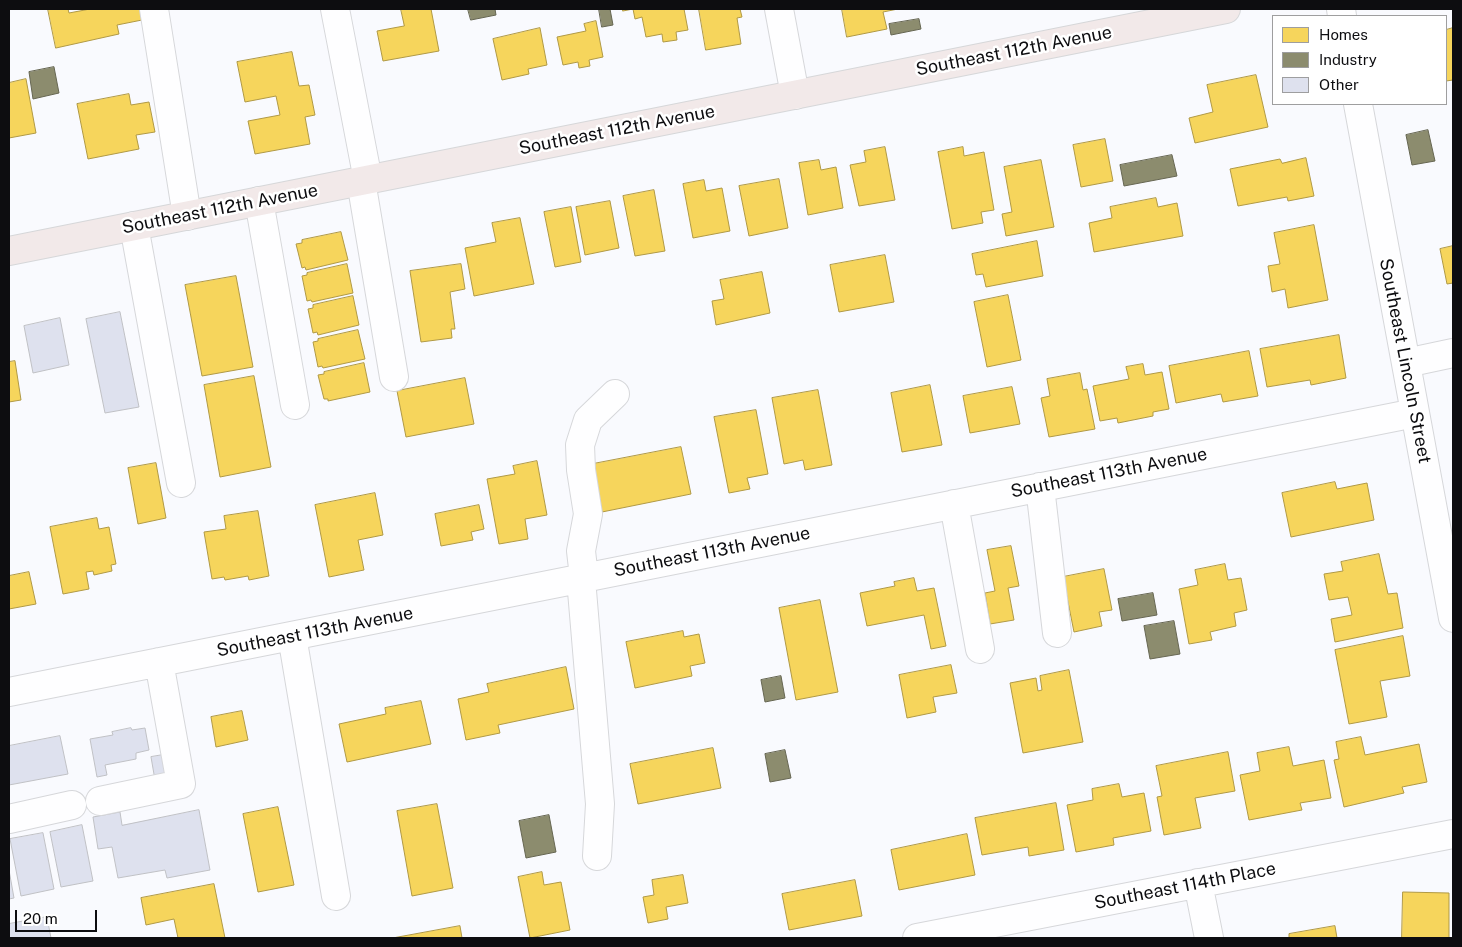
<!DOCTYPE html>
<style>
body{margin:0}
#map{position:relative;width:1462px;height:947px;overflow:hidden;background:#f9fafe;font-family:"Public Sans",sans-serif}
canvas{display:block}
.frame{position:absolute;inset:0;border:10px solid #0d0d10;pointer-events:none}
.legend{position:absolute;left:1272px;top:15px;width:175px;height:90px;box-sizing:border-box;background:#fff;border:1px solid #9e9e9f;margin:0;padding:6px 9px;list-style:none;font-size:15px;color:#0d0d10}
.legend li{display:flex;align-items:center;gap:10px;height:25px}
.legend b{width:25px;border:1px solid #9e9e9f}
.scale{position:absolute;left:15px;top:910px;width:82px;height:22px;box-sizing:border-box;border:2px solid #0d0d10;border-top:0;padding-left:6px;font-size:15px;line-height:18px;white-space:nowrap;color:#0d0d10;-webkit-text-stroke:4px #fff;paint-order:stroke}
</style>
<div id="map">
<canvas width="1462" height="947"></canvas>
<div class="frame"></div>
<ul class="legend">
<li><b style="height:14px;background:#f6d55c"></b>Homes</li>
<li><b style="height:14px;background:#8c8c6e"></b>Industry</li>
<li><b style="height:14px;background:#dee1ee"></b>Other</li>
</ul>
<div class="scale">20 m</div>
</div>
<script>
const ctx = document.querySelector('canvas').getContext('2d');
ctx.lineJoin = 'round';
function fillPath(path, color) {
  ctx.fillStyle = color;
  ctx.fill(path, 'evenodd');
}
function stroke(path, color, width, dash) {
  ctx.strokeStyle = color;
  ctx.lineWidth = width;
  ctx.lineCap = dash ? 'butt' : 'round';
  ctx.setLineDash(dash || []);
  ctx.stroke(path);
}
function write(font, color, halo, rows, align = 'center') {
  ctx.font = font + ' "Public Sans",sans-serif';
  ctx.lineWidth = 5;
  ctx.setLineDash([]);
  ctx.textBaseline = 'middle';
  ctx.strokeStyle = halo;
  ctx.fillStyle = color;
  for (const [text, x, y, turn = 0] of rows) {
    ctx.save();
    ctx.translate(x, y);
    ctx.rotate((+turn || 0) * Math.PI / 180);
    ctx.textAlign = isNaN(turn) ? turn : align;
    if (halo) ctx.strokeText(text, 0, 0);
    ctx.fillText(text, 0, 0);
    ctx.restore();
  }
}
const homes = new Path2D(`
 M 48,9 L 68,9 L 69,13 L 90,9 L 144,9 L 147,19 L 117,25 L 119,34 L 56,48 Z
 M 401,9 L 431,9 L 439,51 L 383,61 L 377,31 L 404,26 Z
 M 623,9 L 684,9 L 688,30 L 676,32 L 677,40 L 663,42 L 662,34 L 646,37 L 642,17 L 635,19 L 633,9 L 623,11 Z
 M 699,9 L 740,9 L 742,17 L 737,18 L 741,44 L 706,50 Z
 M 842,9 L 898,9 L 883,12 L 887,29 L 847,37 Z
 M 596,21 L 603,57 L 589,60 L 590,66 L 579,68 L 578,62 L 563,65 L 557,37 L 586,31 L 584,24 Z
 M 540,28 L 547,65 L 528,69 L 529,74 L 502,80 L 493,39 Z
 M 1453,28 L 1453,80 L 1446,81 L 1446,30 Z
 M 292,52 L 299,86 L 309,85 L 315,115 L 305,117 L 310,144 L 255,154 L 248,121 L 280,115 L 276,96 L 245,102 L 237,62 Z
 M 1256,75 L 1268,127 L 1195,143 L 1189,118 L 1213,112 L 1207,85 Z
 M 26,79 L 36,133 L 9,138 L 9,83 Z
 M 129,94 L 131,105 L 149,102 L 155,132 L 136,135 L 139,149 L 88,159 L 77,104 Z
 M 1105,139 L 1113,181 L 1081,187 L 1073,145 Z
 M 885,147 L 895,200 L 859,206 L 850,165 L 866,162 L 864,151 Z
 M 963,147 L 964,156 L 984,152 L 994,210 L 981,212 L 983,223 L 952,229 L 938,152 Z
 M 1306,158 L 1314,196 L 1288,201 L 1287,197 L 1238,206 L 1230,169 L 1280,159 L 1282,163 Z
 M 819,160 L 821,170 L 836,167 L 843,208 L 808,215 L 799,163 Z
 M 1041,160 L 1054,227 L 1006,236 L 1002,214 L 1012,212 L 1004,167 Z
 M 779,179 L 788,228 L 749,236 L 739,186 Z
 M 704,180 L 706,191 L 722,188 L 730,231 L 693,238 L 683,184 Z
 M 654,190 L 665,251 L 635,256 L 623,196 Z
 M 1156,198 L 1158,207 L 1177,203 L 1183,236 L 1094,252 L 1089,223 L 1112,218 L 1110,207 Z
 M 610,201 L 619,248 L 585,255 L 576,207 Z
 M 571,207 L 581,262 L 555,267 L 544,212 Z
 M 520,218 L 534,284 L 474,296 L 465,248 L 496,242 L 492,223 Z
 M 1314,225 L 1328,300 L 1288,308 L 1285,289 L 1272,292 L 1268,266 L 1280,264 L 1274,233 Z
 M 341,232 L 348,260 L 306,270 L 305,267 L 302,268 L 296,244 L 302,243 L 302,240 Z
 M 1037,241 L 1043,276 L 986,287 L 983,274 L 976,275 L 972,254 Z
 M 1453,246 L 1453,283 L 1447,284 L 1440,249 Z
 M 885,255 L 894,302 L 839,312 L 830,265 Z
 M 347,264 L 353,293 L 312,302 L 311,300 L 307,301 L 302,276 L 307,275 L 307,273 Z
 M 461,264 L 465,289 L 450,292 L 455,329 L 451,329 L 452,338 L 421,342 L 410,271 Z
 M 762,272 L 770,313 L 716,325 L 712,301 L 724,299 L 720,280 Z
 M 236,276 L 253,367 L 202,376 L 185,285 Z
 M 1008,295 L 1021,360 L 987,367 L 974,302 Z
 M 353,296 L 359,325 L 318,335 L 317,332 L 313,333 L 308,309 L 313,308 L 313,305 Z
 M 358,330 L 365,359 L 323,368 L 322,366 L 318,367 L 313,342 L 318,341 L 318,339 Z
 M 1339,335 L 1346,378 L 1311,385 L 1310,380 L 1267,387 L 1260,349 Z
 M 1249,351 L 1258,396 L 1223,402 L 1221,394 L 1176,403 L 1169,366 Z
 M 15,361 L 21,400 L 9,402 L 9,362 Z
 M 364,363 L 370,392 L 328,401 L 328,399 L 324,399 L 318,375 L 324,374 L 324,372 Z
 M 1143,364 L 1145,375 L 1162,372 L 1169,409 L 1153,412 L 1153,416 L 1118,423 L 1117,418 L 1100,421 L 1093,386 L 1129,379 L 1126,367 Z
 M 1080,373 L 1083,390 L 1087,389 L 1095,429 L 1049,437 L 1041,398 L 1050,396 L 1047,379 Z
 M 254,376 L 271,467 L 220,477 L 204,385 Z
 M 465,378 L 474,424 L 406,437 L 397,391 Z
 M 930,385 L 942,445 L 902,452 L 891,393 Z
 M 1012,387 L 1020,424 L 970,433 L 963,396 Z
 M 818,390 L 832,465 L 805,470 L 803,460 L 784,464 L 772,398 Z
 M 756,410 L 768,474 L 747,478 L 750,489 L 729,493 L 714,417 Z
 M 681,447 L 691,494 L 602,512 L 593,464 Z
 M 537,461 L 547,515 L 525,519 L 528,539 L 499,544 L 487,479 L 515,474 L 513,466 Z
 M 156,463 L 166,518 L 138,524 L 128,468 Z
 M 1335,482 L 1337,489 L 1367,483 L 1374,520 L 1291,537 L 1282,493 Z
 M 375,493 L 383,535 L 358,540 L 364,570 L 329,577 L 315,505 Z
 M 479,505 L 484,529 L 471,532 L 473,540 L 441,546 L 435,514 Z
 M 258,511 L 269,576 L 249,580 L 248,576 L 225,580 L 224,577 L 212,579 L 204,532 L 226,529 L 224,516 Z
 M 97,518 L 99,529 L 109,527 L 116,564 L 111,565 L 112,571 L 94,575 L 93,571 L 86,572 L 89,589 L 63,594 L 50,527 Z
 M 1011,546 L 1019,586 L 1008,588 L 1014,620 L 990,624 L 985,593 L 995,591 L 987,550 Z
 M 1379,554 L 1388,594 L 1397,593 L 1403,628 L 1335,642 L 1331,619 L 1352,615 L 1348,597 L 1329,600 L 1324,574 L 1343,571 L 1341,562 Z
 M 1225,564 L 1228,580 L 1241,578 L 1247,610 L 1234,613 L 1236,626 L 1210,632 L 1212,640 L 1189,644 L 1179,589 L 1198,585 L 1195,570 Z
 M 1104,569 L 1112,610 L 1099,612 L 1102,626 L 1074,632 L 1063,577 Z
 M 29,572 L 36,604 L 9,609 L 9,576 Z
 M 914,578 L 917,591 L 934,588 L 946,646 L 931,649 L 924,615 L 867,626 L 860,593 L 895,586 L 894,582 Z
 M 820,600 L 838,692 L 796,700 L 779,608 Z
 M 683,631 L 684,637 L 699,634 L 705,663 L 690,666 L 692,676 L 635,688 L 626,642 Z
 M 1403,636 L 1410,676 L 1380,681 L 1387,717 L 1349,724 L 1335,650 Z
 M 951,665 L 957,693 L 933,697 L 936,712 L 907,718 L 899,675 Z
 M 566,667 L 574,709 L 498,725 L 500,733 L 466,740 L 458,699 L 489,692 L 487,684 Z
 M 1069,670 L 1083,742 L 1023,753 L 1010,683 L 1036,678 L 1038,691 L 1042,690 L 1040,676 Z
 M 421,701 L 431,744 L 347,762 L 339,724 L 386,714 L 385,708 Z
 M 242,711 L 248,740 L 216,747 L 211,717 Z
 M 1361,737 L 1365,755 L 1419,744 L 1427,782 L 1402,787 L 1404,793 L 1344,807 L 1334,760 L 1339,759 L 1336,742 Z
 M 1289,747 L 1293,766 L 1324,760 L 1331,798 L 1300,803 L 1302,810 L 1249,820 L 1240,775 L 1260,771 L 1257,753 Z
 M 713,748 L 721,788 L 638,804 L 630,764 Z
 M 1228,752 L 1235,791 L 1195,798 L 1201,828 L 1164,835 L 1157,797 L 1162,796 L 1156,766 Z
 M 1119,784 L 1122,797 L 1144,793 L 1151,831 L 1113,838 L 1114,845 L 1076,852 L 1067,805 L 1093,800 L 1092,789 Z
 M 1056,803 L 1064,850 L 1029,856 L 1028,847 L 982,855 L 975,818 Z
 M 437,804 L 453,888 L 412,896 L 397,811 Z
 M 278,807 L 294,885 L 258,892 L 243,814 Z
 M 967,834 L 975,875 L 899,890 L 891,850 Z
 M 542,872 L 544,885 L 561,882 L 570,930 L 530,938 L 518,877 Z
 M 683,875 L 688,903 L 666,907 L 668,919 L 648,923 L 643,897 L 654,895 L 652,880 Z
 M 855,880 L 862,916 L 789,930 L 782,894 Z
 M 214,884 L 225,938 L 178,938 L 174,919 L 146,925 L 141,898 Z
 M 1403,892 L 1449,893 L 1449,938 L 1402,938 Z
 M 460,926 L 462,938 L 393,938 Z
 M 1335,926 L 1337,938 L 1289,938 L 1289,934 Z`);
const industry = new Path2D(`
 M 468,9 L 495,9 L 496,15 L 471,20 Z
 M 599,9 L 610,9 L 613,25 L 602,27 Z
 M 919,19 L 921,29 L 891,35 L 889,24 Z
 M 54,67 L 59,93 L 33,99 L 29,72 Z
 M 1428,130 L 1435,161 L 1412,165 L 1406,135 Z
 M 1172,155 L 1177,176 L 1124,186 L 1120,165 Z
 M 1153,593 L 1157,615 L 1122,621 L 1118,599 Z
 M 1174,621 L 1180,654 L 1150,659 L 1144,626 Z
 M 781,676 L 785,698 L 765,702 L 761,680 Z
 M 785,750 L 791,778 L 770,782 L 765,754 Z
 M 549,815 L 556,852 L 526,858 L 519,821 Z`);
const building = new Path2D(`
 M 120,312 L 139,407 L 105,413 L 86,319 Z
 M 60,318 L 69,365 L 33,373 L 24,326 Z
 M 131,728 L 132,730 L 145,728 L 149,750 L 136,753 L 136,759 L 105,765 L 107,775 L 97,777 L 90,739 L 113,735 L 112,732 Z
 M 60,736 L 68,774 L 9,785 L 9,746 Z
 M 169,754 L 174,776 L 155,780 L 151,757 Z
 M 199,810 L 210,870 L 167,878 L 165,870 L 118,878 L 112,847 L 98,849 L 93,817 L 120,812 L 122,825 Z
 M 82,825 L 93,881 L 61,887 L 50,832 Z
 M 43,833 L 54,889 L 21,896 L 10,839 Z
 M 9,870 L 14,898 L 9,899 Z
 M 47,917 L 51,938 L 9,938 L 9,924 Z`);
const minor = new Path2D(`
 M 154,9 L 187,216
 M 335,9 L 368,180
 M 779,9 L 795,95
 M 1341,9 L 1342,16
 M 1358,104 L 1453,618
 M 361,181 L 394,377
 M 259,201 L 295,405
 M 134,226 L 181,483
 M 1406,363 L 1453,353
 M 1040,487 L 1057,633
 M 954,504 L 980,649
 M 584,577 L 581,551 L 588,514 L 581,470 L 580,445 L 588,420 L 615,394
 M 581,579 L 600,804 L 597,856
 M 292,636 L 336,896
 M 9,692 L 1415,413
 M 100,801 L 181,784 L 159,662
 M 9,819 L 72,805
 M 1198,883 L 1209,938
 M 917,938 L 1453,834`);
const major = new Path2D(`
 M 9,251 L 1226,9`);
const streetNames = [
 ["Southeast 112th Avenue",1014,51,-11],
 ["Southeast 112th Avenue",617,130,-11],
 ["Southeast 112th Avenue",220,209,-11],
 ["Southeast Lincoln Street",1405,361,79],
 ["Southeast 113th Avenue",1109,473,-11],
 ["Southeast 113th Avenue",712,552,-11],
 ["Southeast 113th Avenue",315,632,-11],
 ["Southeast 114th Place",1185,886,-11]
];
fillPath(homes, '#f6d55c');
stroke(homes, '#b09945', 1);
fillPath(industry, '#8c8c6e');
stroke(industry, '#666652', 1);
fillPath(building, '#dee1ee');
stroke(building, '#c0c1c5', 1);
stroke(minor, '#d6d7da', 30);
stroke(major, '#d6d7d9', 30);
stroke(minor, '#fefeff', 28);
stroke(major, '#f2e9e9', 28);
write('18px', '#0d0d10', '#fff', streetNames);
</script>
